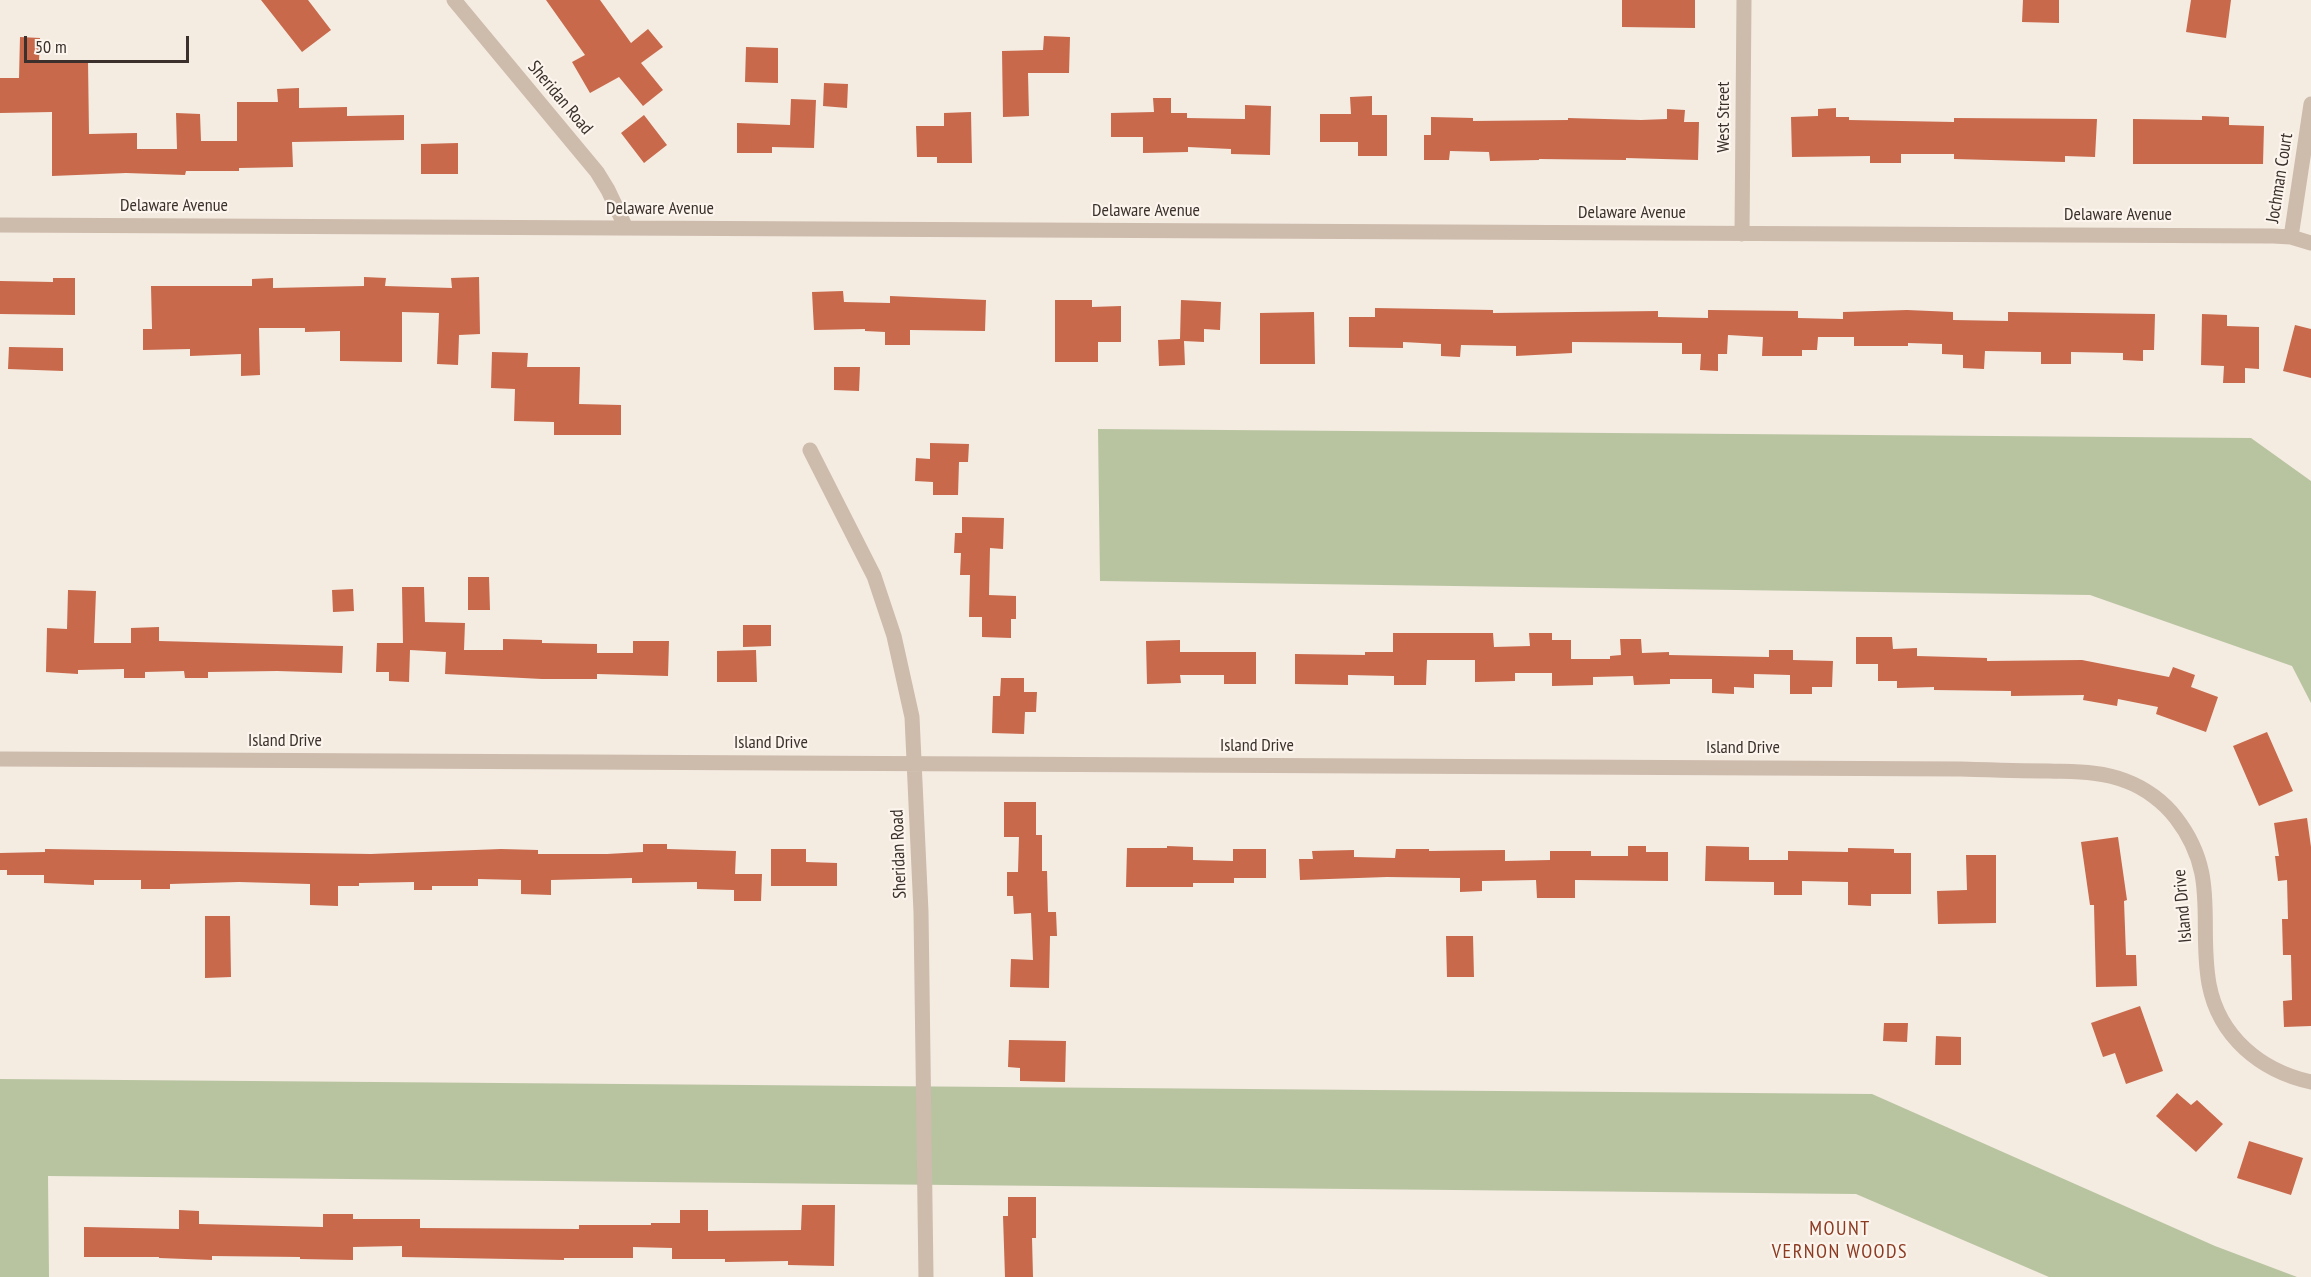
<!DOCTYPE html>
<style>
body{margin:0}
#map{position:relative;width:2311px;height:1277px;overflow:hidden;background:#f4ebe1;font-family:"PT Sans Narrow",sans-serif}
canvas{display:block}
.scale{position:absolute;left:24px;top:36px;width:165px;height:27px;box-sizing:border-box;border:3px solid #3b302b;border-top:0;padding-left:8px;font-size:18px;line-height:21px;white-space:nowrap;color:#3b302b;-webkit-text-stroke:4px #fbf5ee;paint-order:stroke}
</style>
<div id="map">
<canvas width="2311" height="1277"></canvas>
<div class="scale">50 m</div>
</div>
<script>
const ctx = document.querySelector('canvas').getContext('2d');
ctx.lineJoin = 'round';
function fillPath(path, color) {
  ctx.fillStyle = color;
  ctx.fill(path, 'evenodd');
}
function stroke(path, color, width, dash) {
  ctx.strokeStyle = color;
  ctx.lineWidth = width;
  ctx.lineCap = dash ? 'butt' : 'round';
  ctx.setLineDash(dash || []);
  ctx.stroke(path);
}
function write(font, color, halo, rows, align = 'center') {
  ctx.font = font + ' "PT Sans Narrow",sans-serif';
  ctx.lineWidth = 4.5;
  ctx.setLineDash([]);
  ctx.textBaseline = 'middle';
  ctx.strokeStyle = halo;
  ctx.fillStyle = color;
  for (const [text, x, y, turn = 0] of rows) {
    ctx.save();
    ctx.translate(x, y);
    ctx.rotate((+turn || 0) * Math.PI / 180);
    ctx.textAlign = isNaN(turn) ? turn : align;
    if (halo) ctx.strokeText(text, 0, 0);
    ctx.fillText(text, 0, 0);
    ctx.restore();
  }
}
const green = new Path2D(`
 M 1098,429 L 2251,438 L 2311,481 L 2311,703 L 2292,666 L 2090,595 L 1100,581 Z
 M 0,1079 L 1872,1094 L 2215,1246 L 2297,1277 L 2049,1277 L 1856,1194 L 48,1176 L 49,1277 L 0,1277 Z`);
const building = new Path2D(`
 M 261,0 L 308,0 L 331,30 L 302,52 Z
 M 546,0 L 600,0 L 631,43 L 648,29 L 663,47 L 641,63 L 663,90 L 643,106 L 619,77 L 590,93 L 572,62 L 585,55 Z
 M 1622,0 L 1695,0 L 1695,28 L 1622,27 Z
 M 2023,0 L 2059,0 L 2059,23 L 2022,22 Z
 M 2191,0 L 2231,0 L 2226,38 L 2186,32 Z
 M 1044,36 L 1070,37 L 1069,73 L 1028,73 L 1029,116 L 1003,117 L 1002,51 L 1043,50 Z
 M 20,37 L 40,38 L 39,61 L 88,60 L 89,134 L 137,133 L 137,149 L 177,149 L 176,113 L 200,114 L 201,141 L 237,141 L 237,102 L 278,102 L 277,89 L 299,88 L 299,108 L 347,107 L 347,116 L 404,115 L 404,140 L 292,142 L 293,167 L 239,168 L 239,171 L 186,171 L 185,175 L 126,173 L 52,176 L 52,112 L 0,113 L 0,78 L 19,78 Z
 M 746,47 L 778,48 L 778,83 L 745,82 Z
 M 824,83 L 848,84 L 847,108 L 823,106 Z
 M 1372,96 L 1372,115 L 1387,115 L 1387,156 L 1358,156 L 1358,142 L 1320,142 L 1320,114 L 1351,114 L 1350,97 Z
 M 1153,98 L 1171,98 L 1171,113 L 1187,113 L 1187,118 L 1245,119 L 1245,105 L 1271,106 L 1270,155 L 1231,154 L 1231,149 L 1188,147 L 1188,152 L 1143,153 L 1143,137 L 1111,137 L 1111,113 L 1154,112 Z
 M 791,99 L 816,100 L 814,148 L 772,147 L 772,153 L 737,153 L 737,123 L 790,125 Z
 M 1836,108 L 1836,117 L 1849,117 L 1849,120 L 1954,122 L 1954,118 L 2097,119 L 2095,157 L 2065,156 L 2065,162 L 1954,159 L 1954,154 L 1901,154 L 1901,163 L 1870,163 L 1870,156 L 1792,157 L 1791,117 L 1818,116 L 1818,109 Z
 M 1667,109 L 1685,110 L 1684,122 L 1699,122 L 1698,160 L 1626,158 L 1626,160 L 1539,159 L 1539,160 L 1490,161 L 1489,152 L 1450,151 L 1449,160 L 1424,160 L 1424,135 L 1431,135 L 1431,117 L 1473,118 L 1473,121 L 1568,120 L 1568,118 L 1641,120 L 1667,119 Z
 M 971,112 L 972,163 L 937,163 L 937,157 L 917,157 L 916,126 L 944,126 L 944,113 Z
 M 644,115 L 667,145 L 644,163 L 621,133 Z
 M 2202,116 L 2229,117 L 2229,125 L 2264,126 L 2263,164 L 2133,164 L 2133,119 L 2202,120 Z
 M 458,143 L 458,174 L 421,174 L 421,144 Z
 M 364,277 L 386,278 L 385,286 L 452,288 L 451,278 L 479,277 L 480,334 L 459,335 L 458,365 L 437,364 L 439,313 L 402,312 L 402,362 L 340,361 L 340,331 L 305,332 L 305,328 L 259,328 L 260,375 L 241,376 L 241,354 L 190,356 L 190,349 L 143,350 L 143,329 L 152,329 L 151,286 L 252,286 L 252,279 L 273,278 L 273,288 L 364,286 Z
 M 53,278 L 75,278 L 75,315 L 0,314 L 0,281 L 53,282 Z
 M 843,291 L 844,302 L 890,303 L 890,296 L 986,300 L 985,331 L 910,330 L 910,345 L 885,345 L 885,332 L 865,331 L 865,329 L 814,330 L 812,292 Z
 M 1055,300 L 1092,300 L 1092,307 L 1121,306 L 1121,342 L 1098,342 L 1098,362 L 1055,362 Z
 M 1181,300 L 1221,302 L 1220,330 L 1204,329 L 1204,342 L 1184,341 L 1185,365 L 1159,366 L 1158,340 L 1180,339 Z
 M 1375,308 L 1493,310 L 1493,313 L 1658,311 L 1658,317 L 1708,318 L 1708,310 L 1798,311 L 1798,318 L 1843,319 L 1843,312 L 1907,310 L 1953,312 L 1953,320 L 2008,321 L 2008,312 L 2155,314 L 2154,350 L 2143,350 L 2143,361 L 2123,360 L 2123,353 L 2071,352 L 2071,364 L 2041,364 L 2041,352 L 1985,351 L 1984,369 L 1963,368 L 1963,355 L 1942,354 L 1942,344 L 1908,343 L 1908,346 L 1854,346 L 1854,337 L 1818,337 L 1817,350 L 1802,350 L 1802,356 L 1762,356 L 1763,337 L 1728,335 L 1727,354 L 1718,354 L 1718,371 L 1700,370 L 1701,354 L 1682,354 L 1682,343 L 1572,342 L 1572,353 L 1516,356 L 1516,346 L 1461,345 L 1460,357 L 1441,356 L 1441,344 L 1403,342 L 1403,348 L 1349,347 L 1349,317 L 1375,317 Z
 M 1314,312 L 1315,364 L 1260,364 L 1260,313 Z
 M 2202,314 L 2227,315 L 2227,326 L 2259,327 L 2259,369 L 2245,368 L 2245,383 L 2223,383 L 2224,366 L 2201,365 Z
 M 2295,325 L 2311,329 L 2311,378 L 2283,371 Z
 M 9,347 L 63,348 L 63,371 L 8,369 Z
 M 492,352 L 528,353 L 527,367 L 580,367 L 579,404 L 621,405 L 621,435 L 554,435 L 554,422 L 514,421 L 515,389 L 491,388 Z
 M 834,367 L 860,367 L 859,391 L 834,390 Z
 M 930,443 L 969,444 L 968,462 L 959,462 L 958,495 L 933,495 L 933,482 L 915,481 L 916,458 L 930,459 Z
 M 962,517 L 1004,518 L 1003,549 L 990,548 L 989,595 L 1016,596 L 1016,619 L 1011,619 L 1011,638 L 982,637 L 982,617 L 969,617 L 970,575 L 960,575 L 961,553 L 954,553 L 955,533 L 962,533 Z
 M 468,577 L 489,577 L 490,610 L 468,610 Z
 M 402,587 L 424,587 L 425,622 L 465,623 L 464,650 L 503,650 L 503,639 L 542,640 L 542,643 L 597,644 L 597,653 L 633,653 L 633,641 L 669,641 L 668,676 L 597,674 L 597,679 L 542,679 L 445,674 L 446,652 L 410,650 L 409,682 L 389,681 L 389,672 L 376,672 L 377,643 L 403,643 Z
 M 353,589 L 354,611 L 333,612 L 332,590 Z
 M 68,590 L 96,591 L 94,643 L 131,643 L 131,628 L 159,627 L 159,641 L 343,646 L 342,673 L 277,671 L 208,672 L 208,678 L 185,678 L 184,671 L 145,672 L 145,678 L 124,678 L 124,669 L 78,670 L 78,674 L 46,672 L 47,628 L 67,629 Z
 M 743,625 L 771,625 L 771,646 L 743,647 Z
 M 1393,633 L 1493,633 L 1494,647 L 1530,646 L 1529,633 L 1552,633 L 1552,640 L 1571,640 L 1571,659 L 1610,659 L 1610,656 L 1621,655 L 1620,639 L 1641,639 L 1642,653 L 1669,652 L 1669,655 L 1769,657 L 1769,650 L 1793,650 L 1793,660 L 1833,661 L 1832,687 L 1812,687 L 1812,694 L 1790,694 L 1790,675 L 1754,674 L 1754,688 L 1734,687 L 1734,694 L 1712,693 L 1712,679 L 1670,679 L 1670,684 L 1634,685 L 1633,676 L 1593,677 L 1593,685 L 1552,686 L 1552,673 L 1515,673 L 1515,681 L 1475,682 L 1475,660 L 1427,660 L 1426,685 L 1394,685 L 1394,676 L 1348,675 L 1348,685 L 1295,684 L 1295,654 L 1365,655 L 1365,652 L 1393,652 Z
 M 1856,637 L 1892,637 L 1893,649 L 1917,648 L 1917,656 L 1987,658 L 1987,661 L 2082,660 L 2169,677 L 2173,667 L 2195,675 L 2191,687 L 2218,697 L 2206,732 L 2156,714 L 2158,707 L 2118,699 L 2117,706 L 2083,700 L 2084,695 L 2011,696 L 2011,691 L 1934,690 L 1934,687 L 1897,688 L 1897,681 L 1878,681 L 1878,664 L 1856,664 Z
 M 1180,640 L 1180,652 L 1256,652 L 1256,684 L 1224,684 L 1224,675 L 1180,675 L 1181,683 L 1147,684 L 1146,641 Z
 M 756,650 L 757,682 L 717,682 L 717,651 Z
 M 1001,678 L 1024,678 L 1024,692 L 1037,692 L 1036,712 L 1025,712 L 1024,734 L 992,733 L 993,696 L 1000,696 Z
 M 2267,732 L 2293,791 L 2259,806 L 2233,746 Z
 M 1004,802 L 1036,802 L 1036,835 L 1042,835 L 1042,871 L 1047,871 L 1048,912 L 1056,912 L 1057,936 L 1050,936 L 1049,988 L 1010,987 L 1011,959 L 1033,960 L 1031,913 L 1014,914 L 1013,896 L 1007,896 L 1007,872 L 1018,872 L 1019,837 L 1004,837 Z
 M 2307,818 L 2311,847 L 2311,1026 L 2284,1027 L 2283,1001 L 2292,1000 L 2291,955 L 2283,955 L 2282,919 L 2288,919 L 2287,880 L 2278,881 L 2275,856 L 2279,856 L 2274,823 Z
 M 2118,837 L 2127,900 L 2124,901 L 2126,955 L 2136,955 L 2137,986 L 2096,987 L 2094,905 L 2090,905 L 2081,842 Z
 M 643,844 L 667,844 L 667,849 L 736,851 L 735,874 L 762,874 L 761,901 L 734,901 L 734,890 L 697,889 L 697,882 L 632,883 L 632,878 L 551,880 L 551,895 L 521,894 L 521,880 L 478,879 L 478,886 L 432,886 L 432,890 L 414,890 L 414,882 L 359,883 L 359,886 L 338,886 L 338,906 L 310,905 L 310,884 L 239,882 L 170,884 L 170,889 L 141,889 L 141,880 L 94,880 L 94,885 L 44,883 L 44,875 L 7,875 L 7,870 L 0,870 L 0,853 L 45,852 L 45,849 L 371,854 L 501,849 L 538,850 L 538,854 L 607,854 L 643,852 Z
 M 1167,846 L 1193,847 L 1193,860 L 1233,861 L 1233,849 L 1266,849 L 1266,878 L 1234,878 L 1234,883 L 1193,883 L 1193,887 L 1126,887 L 1127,848 L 1167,848 Z
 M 1628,846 L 1646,846 L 1646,852 L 1668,852 L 1668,881 L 1575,880 L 1575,898 L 1537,898 L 1536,880 L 1482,881 L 1482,891 L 1460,892 L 1460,878 L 1387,877 L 1300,880 L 1299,859 L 1313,859 L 1312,851 L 1354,850 L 1354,857 L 1395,858 L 1396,849 L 1429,849 L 1429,851 L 1505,850 L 1505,861 L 1550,860 L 1550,851 L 1591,851 L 1591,856 L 1628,856 Z
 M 1706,846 L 1749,847 L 1749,860 L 1788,860 L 1788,851 L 1848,852 L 1848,848 L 1894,849 L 1894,853 L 1911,853 L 1911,894 L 1871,894 L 1871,906 L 1848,905 L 1848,882 L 1802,881 L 1802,895 L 1774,895 L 1774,882 L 1705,881 Z
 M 771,849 L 806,849 L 806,862 L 837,863 L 837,886 L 771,886 Z
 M 1966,855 L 1996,855 L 1996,923 L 1938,924 L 1937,891 L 1967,890 Z
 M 205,916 L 230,916 L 231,977 L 205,978 Z
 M 1446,936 L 1473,936 L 1474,977 L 1447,977 Z
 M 2140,1006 L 2163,1071 L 2126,1084 L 2115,1053 L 2103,1057 L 2091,1023 Z
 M 1884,1023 L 1908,1023 L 1907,1042 L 1883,1041 Z
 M 1936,1036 L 1961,1037 L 1961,1065 L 1935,1065 Z
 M 1009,1040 L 1066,1041 L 1065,1082 L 1020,1081 L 1020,1068 L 1008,1067 Z
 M 2177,1093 L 2191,1105 L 2197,1100 L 2223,1124 L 2196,1152 L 2156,1116 Z
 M 2249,1141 L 2303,1158 L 2291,1195 L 2237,1178 Z
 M 1008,1197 L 1036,1197 L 1036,1238 L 1032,1238 L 1033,1277 L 1005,1277 L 1003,1216 L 1008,1216 Z
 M 802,1205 L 835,1205 L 834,1266 L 788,1265 L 788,1261 L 725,1262 L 725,1259 L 672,1259 L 672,1248 L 633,1247 L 633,1258 L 564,1258 L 564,1260 L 402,1257 L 402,1246 L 353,1247 L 353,1260 L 300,1259 L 300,1257 L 212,1256 L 212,1260 L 159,1258 L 159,1257 L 84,1257 L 84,1227 L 179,1229 L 179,1210 L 199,1211 L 199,1224 L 323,1227 L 323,1214 L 353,1214 L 353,1219 L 420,1219 L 420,1228 L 579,1229 L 579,1225 L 651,1225 L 651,1223 L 680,1223 L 680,1210 L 708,1210 L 708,1231 L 801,1230 Z`);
const minor = new Path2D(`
 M 454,0 L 597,172 L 608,190 L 626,228
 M 0,225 L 2273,236 L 2291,237 L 2311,243
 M 1742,234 L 1744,0
 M 2291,237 L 2311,104
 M 810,450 L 874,576 L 894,636 L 912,717 L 921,912 L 926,1277
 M 0,759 L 1958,769 C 1989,770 2019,771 2049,771 C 2075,772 2101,771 2126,781 C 2145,788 2164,802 2176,818 C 2220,875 2198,922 2209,984 C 2219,1037 2261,1071 2311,1082`);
const streetNames = [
 ["Sheridan Road",560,98,50],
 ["West Street",1724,117,-90],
 ["Jochman Court",2280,178,-81],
 ["Delaware Avenue",174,206],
 ["Delaware Avenue",660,209],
 ["Delaware Avenue",1146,211],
 ["Delaware Avenue",1632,213],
 ["Delaware Avenue",2118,215],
 ["Island Drive",285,741],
 ["Island Drive",771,743],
 ["Island Drive",1257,746],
 ["Island Drive",1743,748],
 ["Sheridan Road",899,854,-92],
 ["Island Drive",2183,906,-95]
];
const neighbourhoodNames = [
 ["MOUNT",1840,1229],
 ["VERNON WOODS",1840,1252]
];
fillPath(green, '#b8c4a0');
fillPath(building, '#c8694b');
stroke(minor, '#cdbbac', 15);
write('18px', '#3b302b', '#fbf5ee', streetNames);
ctx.letterSpacing = '1.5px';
write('20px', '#8c3b22', '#fbf5ee', neighbourhoodNames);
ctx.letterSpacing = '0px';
</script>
